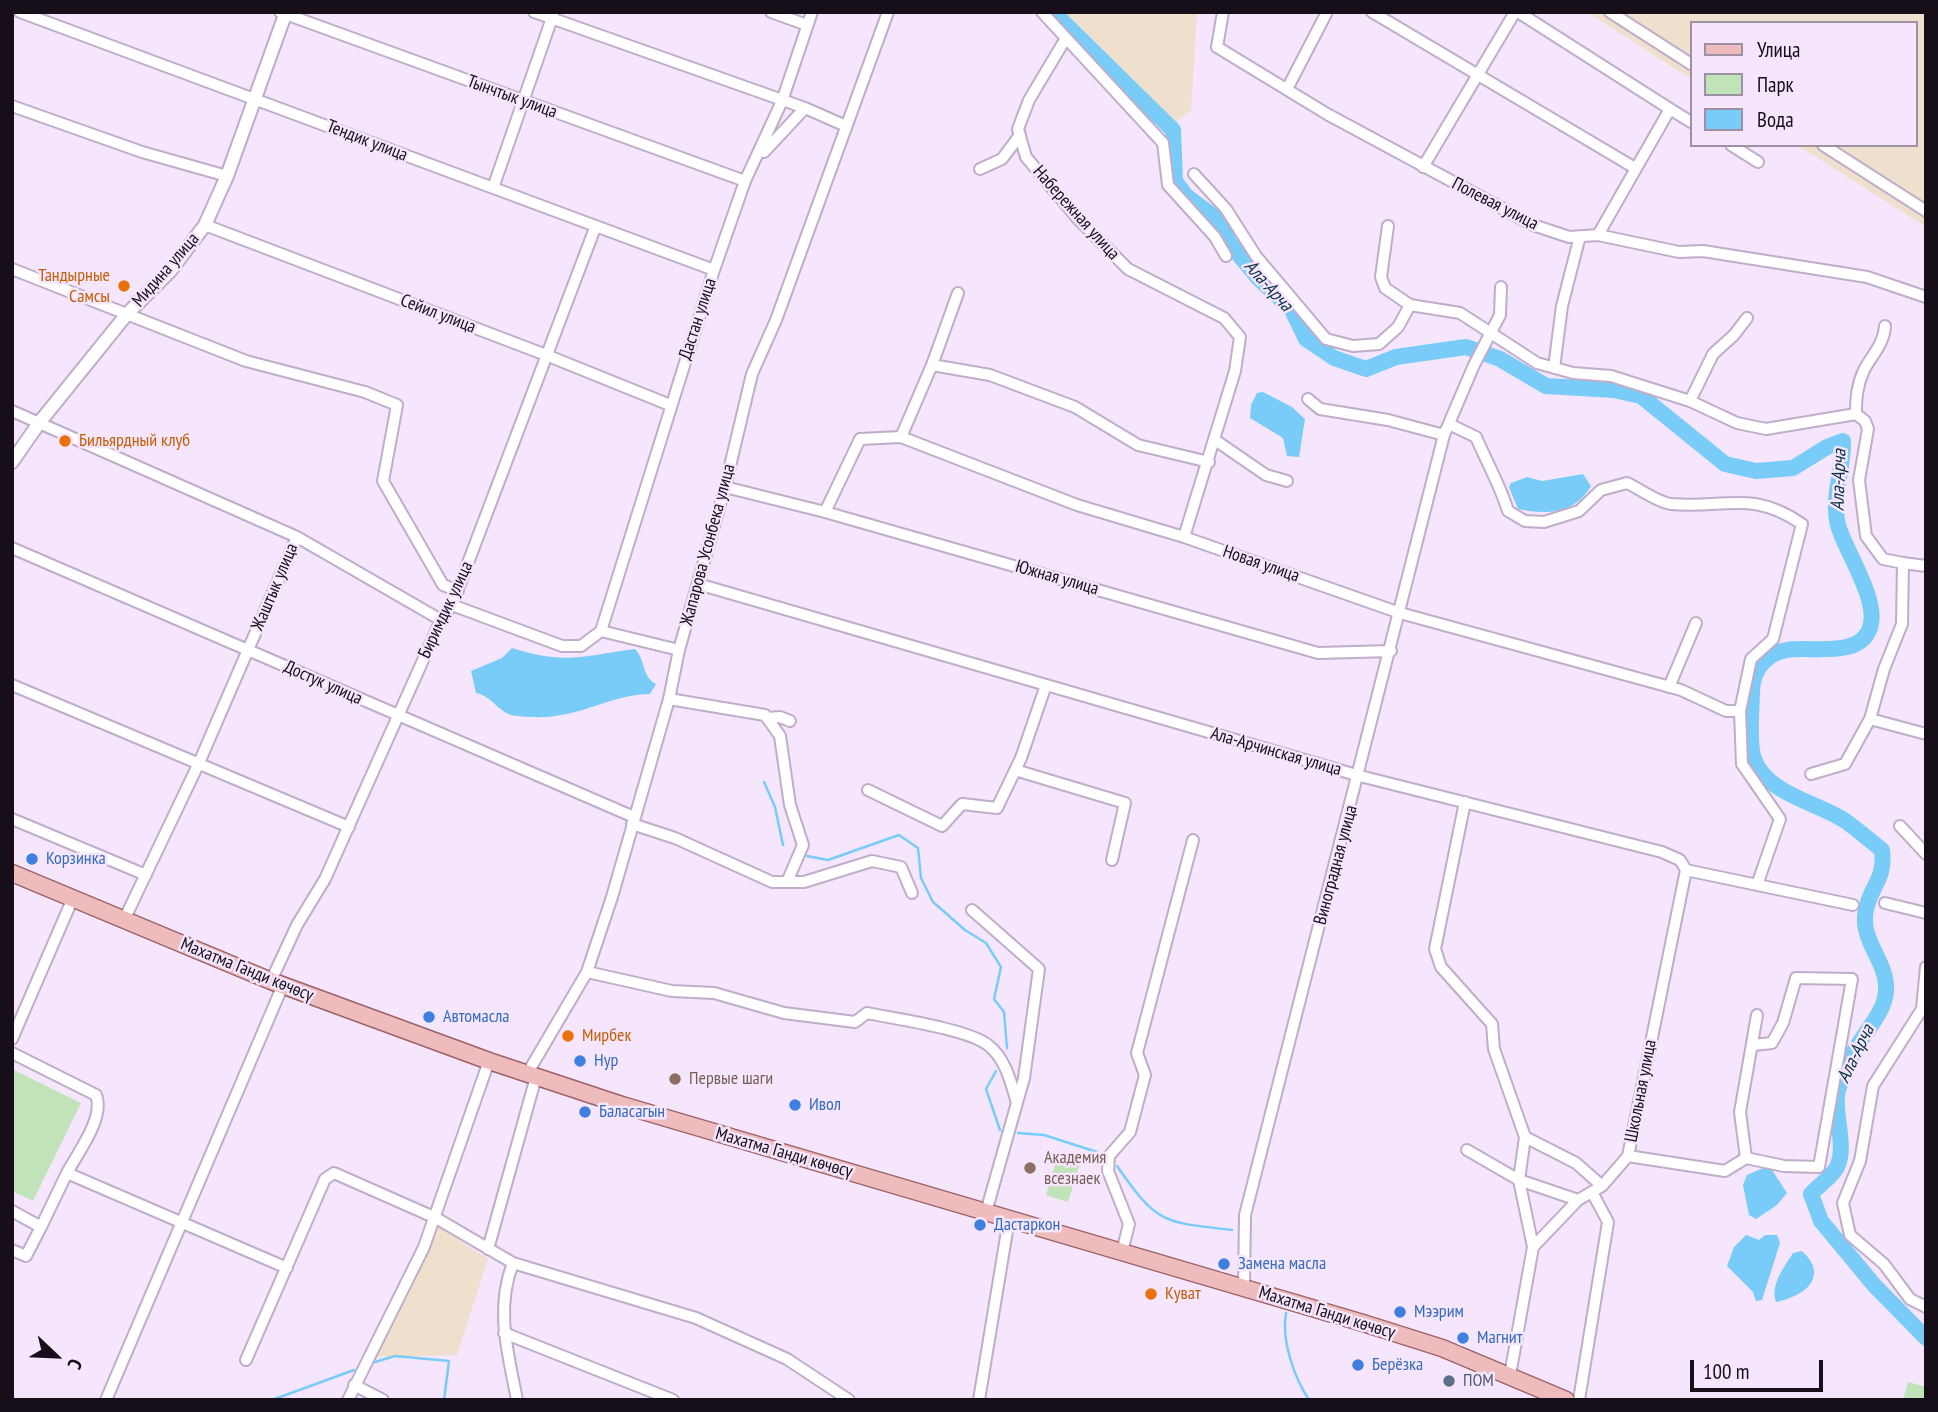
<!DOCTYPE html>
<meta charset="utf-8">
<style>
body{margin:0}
#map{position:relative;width:1938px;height:1412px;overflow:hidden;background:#f5e6fd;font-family:"PT Sans Narrow",sans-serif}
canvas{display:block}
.frame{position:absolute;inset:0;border:14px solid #160f19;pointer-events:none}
.legend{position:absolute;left:1690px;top:21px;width:228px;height:126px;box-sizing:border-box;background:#f5e6fd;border:2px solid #9c90a2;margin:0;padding:9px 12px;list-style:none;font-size:21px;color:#160f19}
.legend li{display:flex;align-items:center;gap:14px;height:35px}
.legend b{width:35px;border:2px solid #9c90a2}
.north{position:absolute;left:21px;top:1321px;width:70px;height:70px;-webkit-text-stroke:5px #f5e6fd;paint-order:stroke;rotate:113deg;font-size:19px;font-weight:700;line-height:28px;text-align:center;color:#160f19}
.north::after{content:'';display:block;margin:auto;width:24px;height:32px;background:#160f19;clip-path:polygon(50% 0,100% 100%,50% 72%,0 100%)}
.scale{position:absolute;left:1690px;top:1360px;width:133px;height:32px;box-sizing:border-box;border:4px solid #160f19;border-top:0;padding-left:9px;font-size:21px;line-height:24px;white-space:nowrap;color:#160f19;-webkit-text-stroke:5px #f5e6fd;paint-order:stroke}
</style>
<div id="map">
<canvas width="1938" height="1412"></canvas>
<div class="frame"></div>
<ul class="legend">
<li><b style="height:9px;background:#eebcbd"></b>Улица</li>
<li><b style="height:19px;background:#c1e3b9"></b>Парк</li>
<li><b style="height:19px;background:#79ccf7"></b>Вода</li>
</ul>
<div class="north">С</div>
<div class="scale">100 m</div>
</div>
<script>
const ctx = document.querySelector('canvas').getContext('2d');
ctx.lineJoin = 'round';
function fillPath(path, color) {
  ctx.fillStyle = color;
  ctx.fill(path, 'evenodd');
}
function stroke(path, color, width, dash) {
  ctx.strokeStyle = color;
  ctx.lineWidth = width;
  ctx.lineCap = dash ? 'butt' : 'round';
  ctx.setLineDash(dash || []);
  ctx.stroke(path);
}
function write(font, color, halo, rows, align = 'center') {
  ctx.font = font + ' "PT Sans Narrow",sans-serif';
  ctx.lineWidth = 5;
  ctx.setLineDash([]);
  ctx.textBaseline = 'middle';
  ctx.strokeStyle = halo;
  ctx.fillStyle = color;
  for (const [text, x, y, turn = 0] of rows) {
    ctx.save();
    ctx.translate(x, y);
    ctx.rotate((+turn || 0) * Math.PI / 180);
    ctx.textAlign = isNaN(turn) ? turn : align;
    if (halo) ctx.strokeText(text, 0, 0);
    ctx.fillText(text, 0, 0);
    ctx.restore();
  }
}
const industrial = new Path2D(`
 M 1064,12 L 1197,12 L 1191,110 L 1176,122 Z
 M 1587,12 L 1926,12 L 1926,227 L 1797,145 L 1915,145 L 1915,23 L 1691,23 L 1691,79 Z
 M 436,1225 L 488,1259 L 457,1355 L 371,1357 Z`);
const green = new Path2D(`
 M 12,1069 L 81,1103 L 33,1201 L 12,1191 Z
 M 1059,1152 L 1081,1160 L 1068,1202 L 1046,1195 Z
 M 1908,1382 L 1926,1387 L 1926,1400 L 1903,1400 Z`);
const water = new Path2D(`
 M 1263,392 L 1292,407 L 1305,419 L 1299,457 L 1287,456 L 1283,438 L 1250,418 L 1251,405 L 1257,393 Z
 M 1583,474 L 1591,486 C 1575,514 1547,515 1518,509 L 1509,487 L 1511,483 L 1527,477 L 1542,481 Z
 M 512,648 C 565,665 582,656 635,649 C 646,660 641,676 656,684 L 650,694 C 617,694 588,712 555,716 C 543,718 529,717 517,716 C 499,715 493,696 476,693 L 471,671 L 502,658 Z
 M 1763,1168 L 1772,1170 L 1787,1193 L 1777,1205 L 1756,1219 L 1749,1215 L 1743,1185 L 1747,1175 Z
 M 1746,1235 L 1759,1240 L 1765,1235 L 1777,1235 L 1780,1243 L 1762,1300 L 1756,1301 L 1753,1292 L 1727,1266 L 1734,1247 Z
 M 1802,1251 C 1830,1277 1805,1296 1776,1302 C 1770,1285 1784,1267 1793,1253 Z`);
const stream = new Path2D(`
 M 764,782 L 775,807 L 783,845
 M 807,856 L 828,860 L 899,835 L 918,848 L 921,878 L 933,902 L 965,930 L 986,943 L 1001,967 L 994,999 L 1004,1012 L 1007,1048
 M 996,1071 L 986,1089 L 1000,1130
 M 1018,1133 L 1044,1135 L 1097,1152
 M 1117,1166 C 1158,1225 1163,1222 1232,1230
 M 1286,1313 C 1281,1340 1294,1377 1309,1400
 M 372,1363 L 395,1356 L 449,1361 L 444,1400
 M 272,1400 L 354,1370`);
const river = new Path2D(`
 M 1053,12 L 1173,130 L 1175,181 L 1186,196 L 1217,219 L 1230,244 L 1258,278 L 1292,310 L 1306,339 L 1334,358 L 1366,369 L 1396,357 L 1466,347 L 1500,359 L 1546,386 L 1614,390 L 1641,396 L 1725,464 L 1756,471 L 1793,468 L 1827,447 L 1843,441 C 1844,469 1831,496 1838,525 C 1845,552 1885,607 1867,634 C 1853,657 1809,646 1787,650 C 1767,653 1753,669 1752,690 C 1752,707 1748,743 1754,759 C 1767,794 1816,802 1844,820 C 1857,829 1869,840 1882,850 C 1886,882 1868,887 1865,916 C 1863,944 1888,963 1886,991 C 1885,1011 1866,1031 1856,1048 C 1849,1060 1844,1074 1839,1087 C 1831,1108 1848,1145 1837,1167 C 1833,1176 1818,1186 1811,1194 L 1821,1221 L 1874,1285 L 1926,1338`);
const minor = new Path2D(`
 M 20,12 L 714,270
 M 280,12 L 745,181
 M 534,12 L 805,108 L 846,126
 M 771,12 L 807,25
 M 1042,12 L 1163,143 L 1168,185 L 1215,237 L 1226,256
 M 1223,12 L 1217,47 L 1327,114 L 1533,225 L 1569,237 L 1598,235 L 1679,252 L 1703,251 L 1867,277 L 1926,297
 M 1372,12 L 1635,168
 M 1518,12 L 1670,109 L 1598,235
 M 1610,12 L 1691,64
 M 1066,38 L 1029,100 L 1018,129 L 1026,157 L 1078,219 L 1128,269 L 1224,318 L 1240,337 L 1235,371 L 1184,537
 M 1287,89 L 1327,12
 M 12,106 L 142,152 L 227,176
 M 1670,109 L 1691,122
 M 1731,145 L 1758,162
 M 1823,145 L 1926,211
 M 764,152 L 805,108
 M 1423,167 L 1515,12
 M 980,169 L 1002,159 L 1020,135
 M 1194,174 L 1226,209 L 1256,256 L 1326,339 L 1353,346 L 1379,344 L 1398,327 L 1410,305
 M 493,188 L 553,15
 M 205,225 L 546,355 L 670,405
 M 1388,226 L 1381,277 L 1385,288 L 1410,305 L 1460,313 L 1537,363 L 1573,373 L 1611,376 L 1690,401 L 1737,423 L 1766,429 L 1856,414 L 1865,421 L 1868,429 L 1859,480 L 1866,536 L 1883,559 L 1903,563 L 1902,624 L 1884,669 L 1870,719 L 1845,764 L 1811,774
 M 12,269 L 246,361 L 365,392 L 397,405 L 383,481 L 443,585 L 458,591
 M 932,365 L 958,293
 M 1554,368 L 1562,306 L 1580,236
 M 1308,399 L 1320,409 L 1388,420 L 1444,435
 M 1690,401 L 1713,354 L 1734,335 L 1747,318
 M 12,411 L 297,537 L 441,620
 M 1856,414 C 1856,398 1857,385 1864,370 C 1872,355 1884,344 1885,326
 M 1449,424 L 1476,437 C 1487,463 1500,485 1508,511 L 1525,521 L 1544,522 L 1579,511 L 1601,490 L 1627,483 C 1640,489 1657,502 1671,504 C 1724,509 1751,489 1802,524 L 1773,639 L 1751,659 L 1740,711 L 1742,764 L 1780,819 L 1757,885
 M 901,437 L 932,365 L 990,375 L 1075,407 L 1138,445 L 1209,462
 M 1215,440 L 1266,475 L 1287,481
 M 725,487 L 825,512 L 1318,653 L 1391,651
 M 825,512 L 860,439 L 901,437 L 1077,505 L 1184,537 L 1400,613 L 1681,690 L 1726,711 L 1740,711
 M 12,548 L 634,817
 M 1903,563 L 1926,566
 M 698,584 L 1360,776 L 1662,852 L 1680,860 L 1686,870 L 1853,905
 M 452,605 L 562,646 L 581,646 L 601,631 L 679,650
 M 601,631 L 714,270 L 745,181 L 782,101 L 812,12
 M 12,685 L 349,827
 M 1669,687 L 1696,623
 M 669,699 L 765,715 L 780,736 L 790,805 L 803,845 L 787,882
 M 767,718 L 780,717 L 790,721
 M 1870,719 L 1926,734
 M 1015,770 L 1125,803 L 1112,860
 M 868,790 L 942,826 L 962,804 L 997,808 L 1021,758 L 1046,685
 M 1465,802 L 1435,949 L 1441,967 L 1492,1024 L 1494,1049 L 1525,1137 L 1519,1180 L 1578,1200 L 1602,1186 L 1628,1156 L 1686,870
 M 12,819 L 146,875
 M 632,824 L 675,838 L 772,882 L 804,882 L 872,861 L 901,867 L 912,893
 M 1900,826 L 1926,854
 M 1885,903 L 1926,913
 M 972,910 L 1039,969 L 1024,1078 L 986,1212
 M 124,920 L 198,765 L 297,537
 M 1926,967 L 1922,1009 L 1873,1086 L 1860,1161 L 1843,1203 L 1850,1235 L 1884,1264 L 1910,1299 L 1926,1307
 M 587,972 L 672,991 L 714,993 L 784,1013 L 855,1022 L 867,1013 C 896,1019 967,1029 988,1045 C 1006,1059 1011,1083 1017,1103
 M 271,981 L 297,925 L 325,879 L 441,620 L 452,605 L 595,228
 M 12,1039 L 73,898
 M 12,1053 L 96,1095 C 105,1118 78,1152 67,1173 L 287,1268
 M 527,1074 L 587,972 L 612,897 L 669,699 L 679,650 L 725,487 L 752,374 L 776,320 L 888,12
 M 1525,1137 L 1576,1163 L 1602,1186
 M 1467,1150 L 1519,1180 L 1533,1247 L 1510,1375
 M 1628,1156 L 1725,1171 L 1746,1158 L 1784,1166 L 1819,1167 L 1852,979 L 1796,978 L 1783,1023 L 1772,1043 L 1753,1045
 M 1746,1158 L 1740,1112 L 1757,1015
 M 12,1211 L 41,1227 L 67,1173
 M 1533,1247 L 1578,1200
 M 488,1249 L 536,1077
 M 12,1250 L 26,1256 L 41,1227
 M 1122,1252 L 1129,1224 L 1108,1171 L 1109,1156 L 1130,1132 L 1145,1075 L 1137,1053 L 1193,840
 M 513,1263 C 495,1309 508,1353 517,1400
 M 1244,1288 L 1245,1215 L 1444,435 L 1474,365 L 1500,315 L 1501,287
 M 504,1333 L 673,1400
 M 246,1360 L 325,1179 L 334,1173 L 436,1218 L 513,1263 L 696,1318 L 787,1359 L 849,1400
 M 354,1385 L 383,1400
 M 106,1400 L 283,985
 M 348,1400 L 424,1247 L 489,1061
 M 979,1400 L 1009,1219
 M 1579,1400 L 1608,1222 L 1592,1192`);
const tertiary = new Path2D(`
 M 12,462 L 39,423 L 127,314 L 171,270 L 205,225 L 227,176 L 286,12`);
const primary = new Path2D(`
 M 12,873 L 271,981 L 489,1061 L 622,1105 L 1363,1323 L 1442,1348 L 1566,1400`);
const markers = [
 [124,286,7,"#e8710a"],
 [65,441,7,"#e8710a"],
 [32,859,7,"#3f7fe0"],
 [429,1017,7,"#3f7fe0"],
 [568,1036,7,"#e8710a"],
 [580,1061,7,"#3f7fe0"],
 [675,1079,7,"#8d6e63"],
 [795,1105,7,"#3f7fe0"],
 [585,1112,7,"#3f7fe0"],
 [1030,1168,7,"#8d6e63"],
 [980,1225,7,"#3f7fe0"],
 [1224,1264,7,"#3f7fe0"],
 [1151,1294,7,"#e8710a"],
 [1400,1312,7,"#3f7fe0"],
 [1463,1338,7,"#3f7fe0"],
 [1358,1365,7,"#3f7fe0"],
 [1449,1381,7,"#5c6f8a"]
];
const streetNames = [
 ["Тынчтык улица",512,97,20],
 ["Тендик улица",367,141,21],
 ["Полевая улица",1495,204,27],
 ["Набережная улица",1076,213,48],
 ["Мидина улица",166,270,-49],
 ["Сейил улица",438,314,21],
 ["Дастан улица",698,319,-72],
 ["Жапарова Усонбека улица",708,545,-75],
 ["Новая улица",1261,564,19],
 ["Южная улица",1057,578,16],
 ["Жаштык улица",275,587,-67],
 ["Биримдик улица",446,610,-65],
 ["Достук улица",323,683,24],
 ["Ала-Арчинская улица",1276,752,16],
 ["Виноградная улица",1336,865,-75],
 ["Махатма Ганди көчөсү",247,970,22],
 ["Школьная улица",1641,1091,-79],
 ["Махатма Ганди көчөсү",784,1153,16],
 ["Махатма Ганди көчөсү",1327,1313,17]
];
const foodNames = [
 ["Тандырные",110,276,"right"],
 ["Самсы",110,297,"right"],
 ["Бильярдный клуб",79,441],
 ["Мирбек",582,1036],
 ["Куват",1165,1294]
];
const shopNames = [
 ["Корзинка",46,859],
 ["Автомасла",443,1017],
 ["Нур",594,1061],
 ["Ивол",809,1105],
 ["Баласагын",599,1112],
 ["Дастаркон",994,1225],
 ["Замена масла",1238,1264],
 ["Мээрим",1414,1312],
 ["Магнит",1477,1338],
 ["Берёзка",1372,1365]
];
const educationNames = [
 ["Первые шаги",689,1079],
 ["Академия",1044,1158],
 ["всезнаек",1044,1179]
];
const serviceNames = [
 ["ПОМ",1463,1381]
];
const waterNames = [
 ["Ала-Арча",1268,286,48],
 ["Ала-Арча",1839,480,-88],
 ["Ала-Арча",1856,1054,-64]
];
fillPath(industrial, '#eee0cd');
fillPath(green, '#c1e3b9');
fillPath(water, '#79ccf7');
stroke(stream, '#79ccf7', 2.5);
stroke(river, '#79ccf7', 16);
stroke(minor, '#c0adc9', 14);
stroke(tertiary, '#c0adc9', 16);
stroke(primary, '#9b6367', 19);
stroke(minor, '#fff', 10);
stroke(tertiary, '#fff', 12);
stroke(primary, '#eebcbd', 16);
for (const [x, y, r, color] of markers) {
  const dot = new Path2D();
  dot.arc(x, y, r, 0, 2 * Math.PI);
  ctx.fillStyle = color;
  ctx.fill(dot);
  stroke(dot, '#f5e6fd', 2.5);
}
write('18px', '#160f19', '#f5e6fd', streetNames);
write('18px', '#c56008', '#f5e6fd', foodNames, 'left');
write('18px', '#366cbe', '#f5e6fd', shopNames, 'left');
write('18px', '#785e54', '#f5e6fd', educationNames, 'left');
write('18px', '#4e5e75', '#f5e6fd', serviceNames, 'left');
write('italic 19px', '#0b3243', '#f5e6fd', waterNames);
</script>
